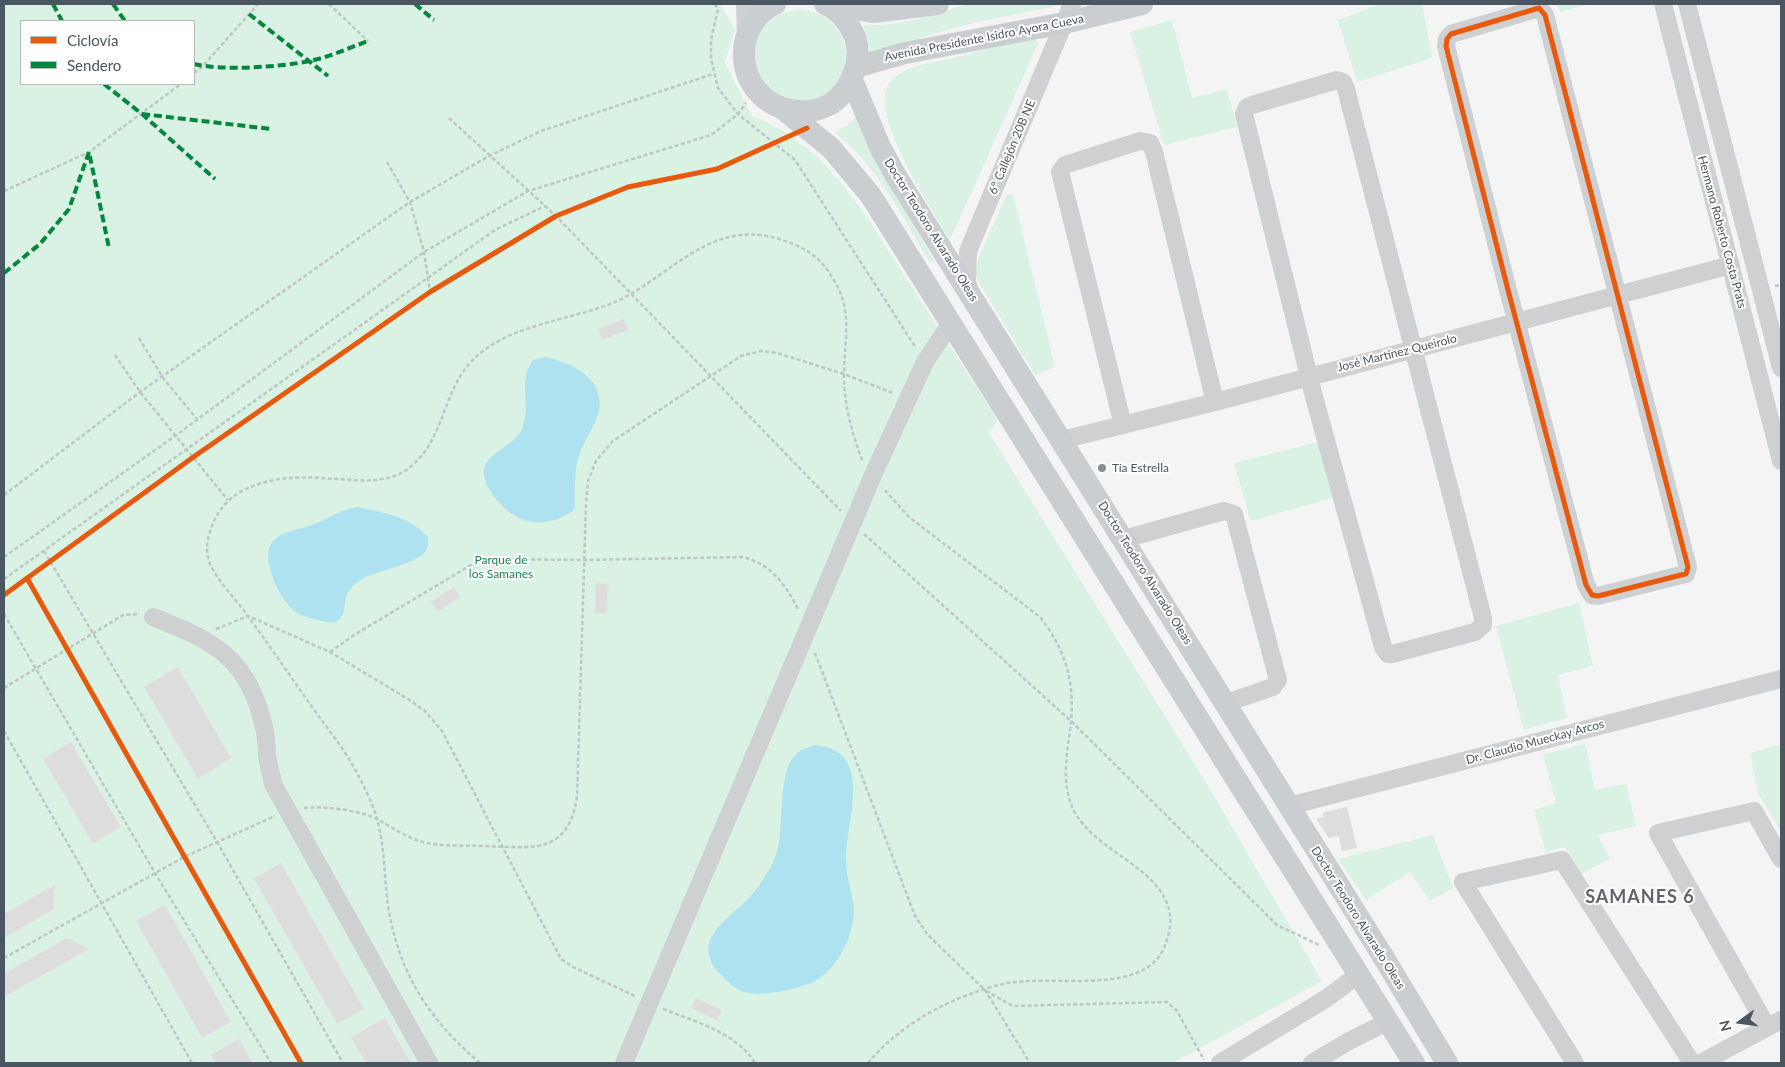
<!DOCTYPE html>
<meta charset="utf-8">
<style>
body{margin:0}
#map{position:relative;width:1785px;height:1067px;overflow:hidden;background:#f4f4f4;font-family:Lato,sans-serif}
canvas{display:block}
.frame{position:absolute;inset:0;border:5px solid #4a5661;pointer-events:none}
.legend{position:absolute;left:20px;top:20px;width:175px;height:65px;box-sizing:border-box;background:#fff;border:1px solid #b7bbc0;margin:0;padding:6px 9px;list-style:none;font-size:15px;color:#4a5661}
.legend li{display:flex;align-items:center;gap:10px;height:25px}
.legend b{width:25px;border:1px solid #b7bbc0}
.north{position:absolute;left:1715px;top:997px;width:50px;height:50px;-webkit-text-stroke:4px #fff;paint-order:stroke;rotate:256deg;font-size:14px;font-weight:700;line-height:20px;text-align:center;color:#4a5661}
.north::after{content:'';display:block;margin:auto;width:18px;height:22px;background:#4a5661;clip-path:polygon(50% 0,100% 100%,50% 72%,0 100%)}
</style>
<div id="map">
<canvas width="1785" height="1067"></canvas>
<div class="frame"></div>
<ul class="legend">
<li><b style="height:6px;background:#e8590c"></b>Ciclovía</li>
<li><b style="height:6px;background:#00873e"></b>Sendero</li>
</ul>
<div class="north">N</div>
</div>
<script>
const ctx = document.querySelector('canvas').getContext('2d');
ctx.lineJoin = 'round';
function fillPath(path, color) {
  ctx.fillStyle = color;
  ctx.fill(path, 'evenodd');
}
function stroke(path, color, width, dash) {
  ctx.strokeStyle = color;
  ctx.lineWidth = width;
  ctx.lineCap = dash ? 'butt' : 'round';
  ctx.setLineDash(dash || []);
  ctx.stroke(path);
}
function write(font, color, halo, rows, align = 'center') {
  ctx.font = font + ' Lato,sans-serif';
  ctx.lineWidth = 4;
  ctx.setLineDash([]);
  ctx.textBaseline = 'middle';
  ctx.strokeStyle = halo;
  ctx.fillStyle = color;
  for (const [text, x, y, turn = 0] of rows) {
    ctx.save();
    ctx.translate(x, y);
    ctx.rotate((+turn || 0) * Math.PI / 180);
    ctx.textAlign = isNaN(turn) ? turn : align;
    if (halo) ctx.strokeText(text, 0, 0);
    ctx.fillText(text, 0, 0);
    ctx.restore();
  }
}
const green = new Path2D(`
 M 4,4 L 720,4 L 735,29 L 725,62 L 752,116 C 829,144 869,222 912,287 C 940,331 969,376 998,420 L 989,433 L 1207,784 L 1322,981 L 1173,1063 L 4,1063 ZM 21,21 L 194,21 L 194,84 L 21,84 Z
 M 968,4 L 1057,4 L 1056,6 C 993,19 929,29 871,59 L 864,25 C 901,27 934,14 968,4 Z
 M 1380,4 L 1422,4 L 1432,58 L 1357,82 L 1338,20 Z
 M 1557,4 L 1589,4 L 1560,12 Z
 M754 56a46 46 0 1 1 92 0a46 46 0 1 1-92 0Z
 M 1172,20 L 1192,98 L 1227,89 L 1237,127 L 1164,145 L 1130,32 Z
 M 1035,39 L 1038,44 L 950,240 C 934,212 861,106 893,79 C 910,64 933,63 954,58 C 980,51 1008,42 1035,39 Z
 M 859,114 L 876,160 L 934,261 L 930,263 C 903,218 878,166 835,133 L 852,122 Z
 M 1013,194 L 1055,367 L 1035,375 L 978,281 L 975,272 L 977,262 L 1006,195 Z
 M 1318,442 L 1332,498 L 1251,521 L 1234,463 Z
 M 1579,603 L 1593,666 L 1558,675 L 1567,718 L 1524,730 L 1496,626 Z
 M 1585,744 L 1595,790 L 1626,784 L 1636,826 L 1598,835 L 1610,858 L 1581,874 L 1565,847 L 1546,852 L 1534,810 L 1556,803 L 1543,754 Z
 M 1781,744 L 1781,828 L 1780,829 L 1758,794 L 1750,753 Z
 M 1433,835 L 1453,888 L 1430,901 L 1410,872 L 1366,900 L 1338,859 Z`);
const water = new Path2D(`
 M 545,357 C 570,362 605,378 599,410 C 596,427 582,442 578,459 C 574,475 575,493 575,509 C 549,529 519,527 498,501 C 491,493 485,485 484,474 C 482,453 514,447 522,429 C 532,406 517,381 533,360 Z
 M 358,507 C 384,513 411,516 428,538 C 428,541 428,546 427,549 C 422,561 386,570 373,574 C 332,589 353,612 337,621 C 333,624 327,622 322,621 C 315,619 304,617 297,613 C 281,602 257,556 274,540 C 283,531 298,530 309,526 C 329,519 335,511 358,507 Z
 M 814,745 C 877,749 845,823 846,861 C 846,878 853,894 854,910 C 854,933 841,959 825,974 C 810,988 769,996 749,993 C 738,992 729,983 721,975 C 685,937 736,917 755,891 C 763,881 774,864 777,852 C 785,825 776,773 797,753 C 801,749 809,748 814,745 Z`);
const building = new Path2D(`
 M 624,319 L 628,330 L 602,340 L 598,329 Z
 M 596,583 L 608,584 L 607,614 L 595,613 Z
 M 454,587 L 460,597 L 437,612 L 431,602 Z
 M 178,667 L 231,758 L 198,779 L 144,687 Z
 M 71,742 L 121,827 L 93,844 L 43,759 Z
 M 1347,807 L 1357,848 L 1342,851 L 1339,836 L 1329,838 L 1316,819 L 1324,817 L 1323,813 Z
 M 281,863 L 364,1009 L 337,1024 L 254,879 Z
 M 55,885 L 54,909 L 4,938 L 4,914 Z
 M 165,905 L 231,1022 L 202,1038 L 136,921 Z
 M 67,938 L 89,949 L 4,997 L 4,974 Z
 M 696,998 L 722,1010 L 717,1021 L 691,1008 Z
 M 385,1018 L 411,1063 L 366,1063 L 351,1038 Z
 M 239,1039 L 253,1063 L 216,1063 L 211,1055 Z`);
const path = new Path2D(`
 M 329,4 L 368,41
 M 715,4 L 718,9 L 711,40 L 711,58 L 718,88 L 738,114 L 795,160 L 916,348
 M 194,73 L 203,66 L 258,4
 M 449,118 L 556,216 L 841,511
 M 387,162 L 410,202 L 424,252 L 430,292
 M 4,191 L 89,152 L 181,84
 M 1775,286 L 1781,285
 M 139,338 L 163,378 L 197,419
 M 115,355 L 140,392 L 228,500
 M 4,495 L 140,392 L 410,202 L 489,156 L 541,131 L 713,74
 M 864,534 L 1071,721 L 1277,925 L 1319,945
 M 44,551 L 217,842 L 343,1063
 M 4,557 L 175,436 L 424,252 L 528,191 L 711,135 L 738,114 L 746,103
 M 4,579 L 495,230 L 545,206
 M 4,588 L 6,593
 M 4,614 L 155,873 L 271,1063
 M 216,629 L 248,616 L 330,652 L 408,699 L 425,711 L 442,731 L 561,959 L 573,967 L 635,996
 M 330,652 L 354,635 L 481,559 L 585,560 L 744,557 C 773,566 785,584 799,611
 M 815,653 L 915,916 L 927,934 L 985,990 L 1030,1063
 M 4,688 L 123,615 L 139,614
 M 4,731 L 192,1063
 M 304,808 C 324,806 361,810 379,820 C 393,828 407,838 423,842 C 442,847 464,845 484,846 C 529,847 568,857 577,797 L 586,504 L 588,481 L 596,461 L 613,441 L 741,356 L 761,351 L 777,353 L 844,374 L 893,393
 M 4,958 L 184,857 L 275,816
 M 986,991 L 1013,1006 L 1167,1002 L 1177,1011 L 1204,1060
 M 663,1009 C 694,1021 737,1033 755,1063
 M 480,1063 C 429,1020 398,972 388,905 C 384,877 385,846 377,819 C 372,800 360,779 351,762 C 340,744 327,728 315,711 C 292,679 270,646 247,615 C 235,598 219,583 210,564 C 205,552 207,538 212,526 C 218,510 228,499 242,491 C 271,476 302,476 334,479 C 358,480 381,484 403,472 C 447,445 440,388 477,356 C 512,324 572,320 615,302 C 672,276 708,220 776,238 C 802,246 818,254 832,277 C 854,310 844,340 844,376 C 844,405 852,433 862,460
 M 868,1063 C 901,1023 953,996 1003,984 C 1048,973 1142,998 1164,948 C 1168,938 1172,925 1170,915 C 1163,863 1083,851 1069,798 C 1063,777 1067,751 1070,730 C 1076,685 1067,652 1040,617 L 909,517 L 883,488`);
const minor = new Path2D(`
 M 745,4 L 746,38
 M 1663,4 L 1781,461
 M 1687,4 L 1781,368
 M 1539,8 L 1545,15 L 1688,567 L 1686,574 L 1681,575 L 1598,596 L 1592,595 L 1586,585 L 1508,290 L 1446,46 L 1447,39 L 1451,34 Z
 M 1337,80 L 1343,82 L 1346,89 L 1483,618 L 1483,625 L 1475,632 L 1392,654 L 1388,654 L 1383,647 L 1313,393 L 1244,114 L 1247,107 L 1252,105 Z
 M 969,290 L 967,281 L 968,251 L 1072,4
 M 1123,425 L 1060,172 L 1065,165 L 1140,141 L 1150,143 L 1154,152 L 1215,402
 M 1062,440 L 1215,402 L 1731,265
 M 1124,539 L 1224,511 L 1234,514 L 1278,680 L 1273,687 L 1226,703
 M 153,617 C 214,641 248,657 264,727 C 267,738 266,750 268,761 C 269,769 272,776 273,784 L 429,1063
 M 1289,806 L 1781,679
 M 1767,1027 L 1658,833 L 1754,811 L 1781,859
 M 624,1063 L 873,475 L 925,362 L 951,323
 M 1220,1063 L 1327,998 L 1359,974
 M 1312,1063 L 1349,1041 L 1389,1021
 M 1575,1063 L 1463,882 L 1562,860 L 1692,1063
 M 1701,1063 L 1781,1020`);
const major = new Path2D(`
 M 775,4 C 757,12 744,32 744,53 C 743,116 832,135 853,75 C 858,63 859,49 855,37 C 849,23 840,10 825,4
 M 829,5 L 873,12 L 938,4
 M 856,67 L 905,53 L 1064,23 L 1142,4
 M 852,80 L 880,147 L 896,176 L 1384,958 L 1447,1063
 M 783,109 L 831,148 L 871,196 L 1414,1063`);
const quiet = new Path2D(`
 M 53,4 L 62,21
 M 113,4 L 125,21
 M 415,4 L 434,20
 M 249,14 L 328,76
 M 194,64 C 223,71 280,67 310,61 C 329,57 349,48 368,41
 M 104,84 L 142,114 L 215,179
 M 142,114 L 271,129
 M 4,273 L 40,244 L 69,209 L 89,152 L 109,248`);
const cycleway = new Path2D(`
 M 1539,8 L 1545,15 L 1688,567 L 1686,574 L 1681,575 L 1598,596 L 1592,595 L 1586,585 L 1508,290 L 1446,46 L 1447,39 L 1451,34 Z
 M 27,578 L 301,1063
 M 4,595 L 192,458 L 430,292 L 556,216 L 628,187 L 717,169 L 807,128`);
const markers = [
 [1102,468,5,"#868d94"]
];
const streetNames = [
 ["Avenida Presidente Isidro Ayora Cueva",984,38,-11],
 ["6° Callejón 20B NE",1012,147,-67],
 ["Doctor Teodoro Alvarado Oleas",931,230,58],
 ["Hermano Roberto Costa Prats",1722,232,75],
 ["José Martínez Queirolo",1397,353,-14],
 ["Doctor Teodoro Alvarado Oleas",1145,573,58],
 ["Dr. Claudio Mueckay Arcos",1535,742,-15],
 ["Doctor Teodoro Alvarado Oleas",1358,918,58]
];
const poiNames = [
 ["Tía Estrella",1112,468]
];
const parkNames = [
 ["Parque de",501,560],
 ["los Samanes",501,574]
];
const districtNames = [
 ["SAMANES 6",1640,897]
];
fillPath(green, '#d9f2e3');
fillPath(water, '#aee2f0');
fillPath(building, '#ddddde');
stroke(building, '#e5e6e7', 1);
stroke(path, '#bcc7c4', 2.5, [4, 2.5]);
stroke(minor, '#ced0d2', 18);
stroke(major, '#caced1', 22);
stroke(quiet, '#00873e', 4, [8, 4]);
stroke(cycleway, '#e8590c', 5);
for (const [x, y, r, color] of markers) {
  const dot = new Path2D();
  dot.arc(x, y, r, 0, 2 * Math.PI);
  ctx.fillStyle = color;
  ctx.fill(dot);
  stroke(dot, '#fff', 2);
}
write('12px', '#4a5661', '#fff', streetNames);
write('12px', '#4a5661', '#fff', poiNames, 'left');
write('12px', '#17864f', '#fff', parkNames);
ctx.letterSpacing = '1px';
write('bold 18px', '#5f6368', '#fff', districtNames);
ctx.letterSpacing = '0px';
</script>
